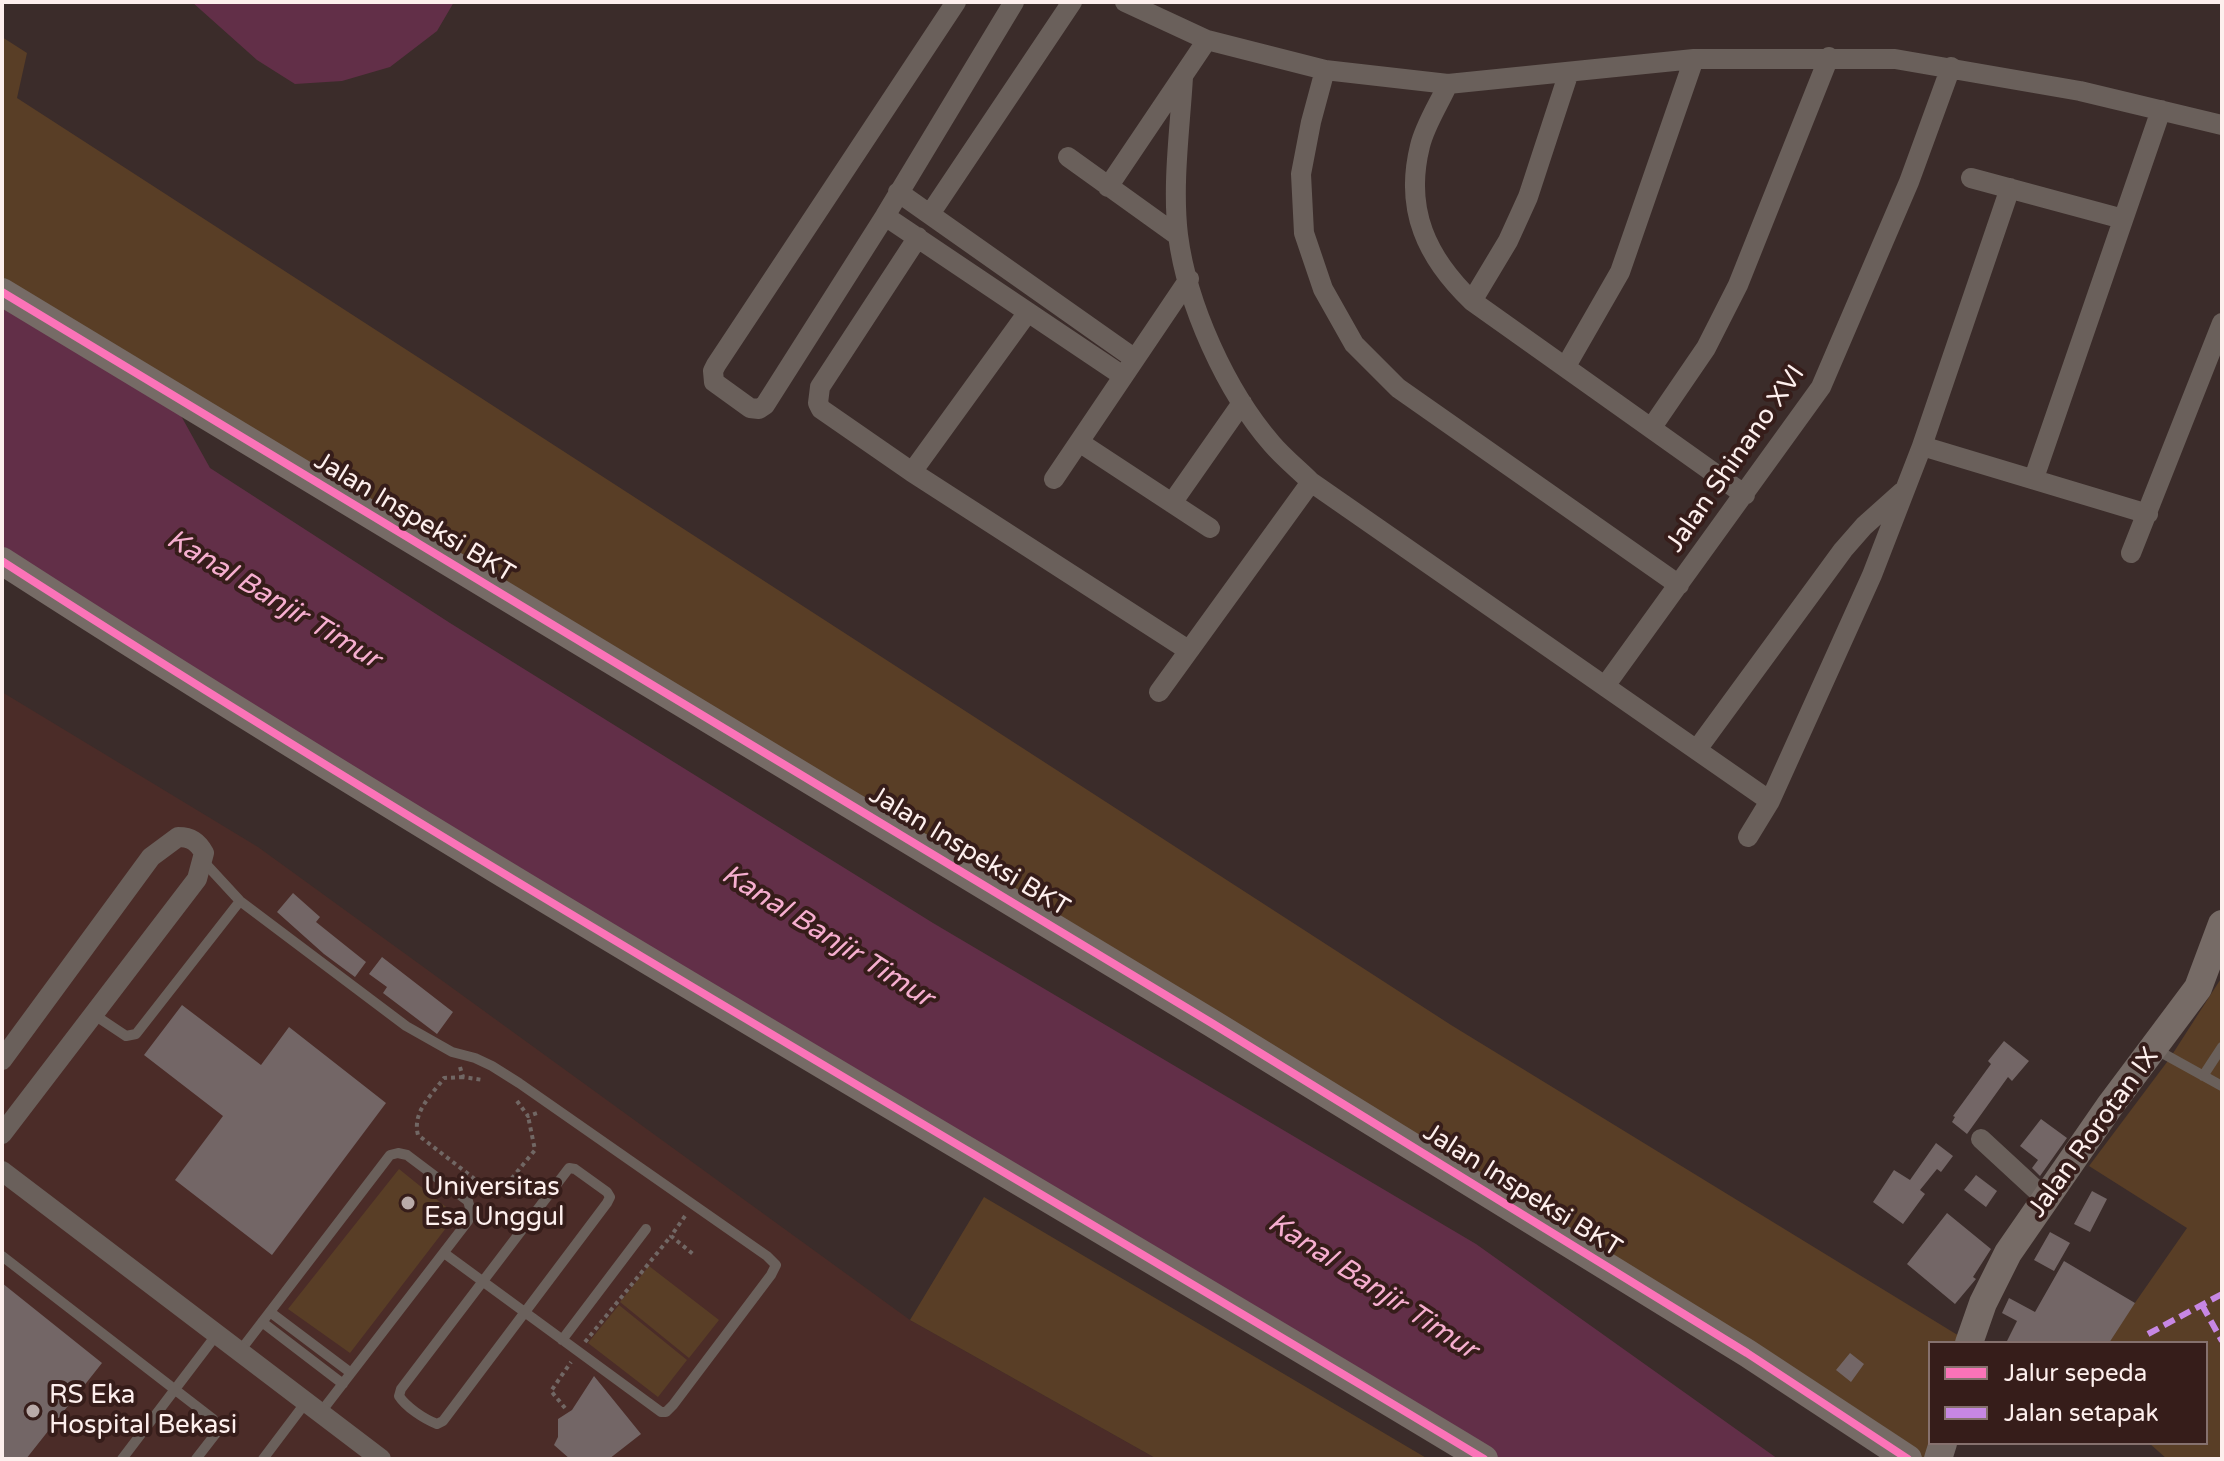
<!DOCTYPE html>
<style>
body{margin:0}
#map{position:relative;width:2224px;height:1461px;overflow:hidden;background:#3b2c2a;font-family:"Varela Round",sans-serif}
canvas{display:block}
.frame{position:absolute;inset:0;border:4px solid #fdefed;pointer-events:none}
.legend{position:absolute;left:1928px;top:1341px;width:280px;height:104px;box-sizing:border-box;background:#361d1a;border:2px solid #86716e;margin:0;padding:10px 14px;list-style:none;font-size:24px;color:#fdefed}
.legend li{display:flex;align-items:center;gap:16px;height:40px}
.legend b{width:40px;border:2px solid #86716e}
</style>
<div id="map">
<canvas width="2224" height="1461"></canvas>
<div class="frame"></div>
<ul class="legend">
<li><b style="height:10px;background:#fb73b8"></b>Jalur sepeda</li>
<li><b style="height:10px;background:#c787e3"></b>Jalan setapak</li>
</ul>
</div>
<script>
const ctx = document.querySelector('canvas').getContext('2d');
ctx.lineJoin = 'round';
function fillPath(path, color) {
  ctx.fillStyle = color;
  ctx.fill(path, 'evenodd');
}
function stroke(path, color, width, dash) {
  ctx.strokeStyle = color;
  ctx.lineWidth = width;
  ctx.lineCap = dash ? 'butt' : 'round';
  ctx.setLineDash(dash || []);
  ctx.stroke(path);
}
function write(font, color, halo, rows, align = 'center') {
  ctx.font = font + ' "Varela Round",sans-serif';
  ctx.lineWidth = 8;
  ctx.setLineDash([]);
  ctx.textBaseline = 'middle';
  ctx.strokeStyle = halo;
  ctx.fillStyle = color;
  for (const [text, x, y, turn = 0] of rows) {
    ctx.save();
    ctx.translate(x, y);
    ctx.rotate((+turn || 0) * Math.PI / 180);
    ctx.textAlign = isNaN(turn) ? turn : align;
    if (halo) ctx.strokeText(text, 0, 0);
    ctx.fillText(text, 0, 0);
    ctx.restore();
  }
}
const built = new Path2D(`
 M 2,692 L 258,847 L 910,1320 L 1157,1459 L 2,1459 Z`);
const green = new Path2D(`
 M 2,37 L 27,53 L 17,98 L 1451,1025 L 1969,1342 L 1930,1343 L 1930,1443 L 1938,1459 L 1907,1459 L 2,292 Z
 M 2222,977 L 2222,1459 L 2167,1459 L 2149,1443 L 2206,1443 L 2206,1343 L 2107,1343 L 2187,1228 L 2089,1166 L 2170,1058 Z
 M 399,1169 L 456,1215 L 350,1353 L 288,1309 Z
 M 984,1197 L 1428,1459 L 1157,1459 L 910,1320 Z
 M 649,1266 L 719,1320 L 689,1358 L 620,1302 Z
 M 619,1305 L 687,1360 L 658,1397 L 588,1343 Z`);
const water = new Path2D(`
 M 192,2 L 454,2 L 437,31 L 390,67 L 342,81 L 295,84 L 257,60 Z
 M 2,291 L 170,396 L 210,468 L 450,623 L 933,923 L 1476,1244 L 1778,1459 L 1500,1459 L 466,843 L 2,553 Z`);
const building = new Path2D(`
 M 293,893 L 320,917 L 316,922 L 366,962 L 355,977 L 324,954 L 277,912 Z
 M 382,957 L 453,1012 L 437,1034 L 383,993 L 387,987 L 369,974 Z
 M 182,1005 L 261,1065 L 289,1027 L 386,1103 L 272,1255 L 175,1180 L 223,1116 L 144,1055 Z
 M 2004,1041 L 2029,1061 L 2012,1081 L 2008,1077 L 1967,1134 L 1952,1122 L 1955,1117 L 1953,1116 L 1991,1064 L 1988,1061 Z
 M 2041,1119 L 2067,1138 L 2040,1176 L 2032,1168 L 2038,1160 L 2020,1146 Z
 M 1936,1143 L 1953,1156 L 1941,1172 L 1937,1169 L 1920,1190 L 1925,1194 L 1903,1224 L 1873,1202 L 1894,1170 L 1910,1180 Z
 M 1976,1175 L 1997,1191 L 1986,1207 L 1964,1190 Z
 M 2092,1191 L 2107,1199 L 2090,1232 L 2074,1224 Z
 M 1947,1213 L 1991,1249 L 1973,1277 L 1976,1279 L 1955,1304 L 1907,1264 Z
 M 2050,1232 L 2070,1243 L 2054,1271 L 2034,1260 Z
 M 2064,1261 L 2135,1303 L 2109,1343 L 2006,1343 L 2017,1321 L 2002,1313 L 2009,1298 L 2035,1312 Z
 M 2,1283 L 102,1363 L 26,1459 L 2,1459 Z
 M 1850,1353 L 1864,1364 L 1851,1382 L 1836,1370 Z
 M 594,1376 L 641,1434 L 609,1459 L 570,1459 L 554,1445 L 558,1437 L 558,1419 L 572,1410 Z`);
const path = new Path2D(`
 M 460,1067 L 463,1077 L 483,1080
 M 463,1077 L 444,1078 C 431,1096 412,1112 418,1135 L 485,1187 L 495,1190 L 508,1183 L 535,1150 L 528,1116
 M 517,1101 L 528,1116 L 537,1113
 M 685,1216 L 671,1236 L 693,1254
 M 585,1342 L 671,1236
 M 565,1408 L 551,1391 L 571,1362`);
const lane = new Path2D(`
 M 204,862 L 240,901 L 406,1026 L 452,1052 L 475,1058 L 492,1066 L 519,1083 L 767,1256 L 776,1265 L 771,1275 L 673,1405 L 666,1412 L 661,1412 L 444,1253
 M 93,1014 L 126,1036 L 136,1034 L 240,901
 M 2155,1049 L 2222,1086
 M 2203,1076 L 2222,1047
 M 569,1168 L 575,1169 L 607,1192 L 610,1197 L 607,1203 L 443,1421 L 437,1424 C 424,1419 406,1407 399,1396 L 401,1389 Z
 M 2,1256 L 213,1419 L 218,1428 L 217,1432 L 196,1459
 M 270,1312 L 351,1373
 M 262,1322 L 343,1384
 M 562,1340 L 646,1229
 M 240,1351 L 390,1155 L 398,1153 L 407,1155 L 468,1201 L 470,1208 L 468,1221 L 321,1412
 M 122,1459 L 217,1334
 M 263,1459 L 306,1402`);
const street = new Path2D(`
 M 956,2 L 716,365 L 713,371 L 714,382 L 750,408 L 759,409 L 765,405 L 885,216 L 1014,2
 M 1125,2 L 1207,40 L 1325,70 L 1448,84 L 1694,59 L 1895,59 L 2080,91 L 2222,125
 M 1325,70 L 1311,122 L 1301,174 L 1304,233 L 1323,289 L 1354,344 L 1398,388 L 1679,585
 M 1183,77 C 1180,129 1172,184 1178,235 C 1187,305 1226,391 1272,444 C 1284,458 1298,469 1311,482 L 1770,801
 M 1448,84 C 1439,104 1425,125 1420,146 C 1404,210 1427,258 1472,301 L 1745,495
 M 1068,157 L 1178,236
 M 1971,178 L 2123,219
 M 1108,187 L 1207,40
 M 898,192 L 1135,359
 M 930,214 L 1072,2
 M 885,216 L 1123,376
 M 918,237 L 820,387 L 818,403 L 821,409 L 912,472 L 1188,650
 M 1472,301 L 1508,241 L 1528,197 L 1569,72
 M 1566,366 L 1620,272 L 1694,59
 M 1652,427 L 1706,348 L 1738,285 L 1829,57
 M 1079,442 L 1210,528
 M 1922,446 L 2148,514
 M 912,472 L 1028,312
 M 2034,478 L 2161,110
 M 1054,479 L 1189,279
 M 1172,503 L 1242,403
 M 2131,553 L 2222,323
 M 1605,686 L 1821,387 L 1909,182 L 1951,67
 M 1159,692 L 1311,482
 M 1698,748 L 1843,550 L 1864,526 L 1902,492
 M 1748,837 L 1770,801 L 1872,575 L 1922,446 L 2010,188
 M 2,1060 L 151,857 L 178,837 C 191,837 198,842 204,853 L 197,879 L 2,1134
 M 1981,1139 L 2046,1199
 M 2,1171 L 381,1459`);
const secondary = new Path2D(`
 M 2,292 L 1210,1022 L 1747,1353 L 1908,1459
 M 2,561 C 487,874 990,1160 1484,1459
 M 1969,1343 L 1983,1303 L 2008,1253 L 2109,1107 L 2198,988 L 2222,924
 M 1938,1459 L 1943,1443`);
const quiet = new Path2D(`
 M 2202,1305 L 2222,1341
 M 2148,1334 L 2222,1294`);
const cycleway = new Path2D(`
 M 2,292 L 1210,1022 L 1747,1353 L 1908,1459
 M 2,561 C 487,874 990,1160 1484,1459`);
const markers = [
 [408,1203,8,"#b9aba9"],
 [33,1411,8,"#b9aba9"]
];
const streetNames = [
 ["Jalan Shinano XVI",1736,459,-55],
 ["Jalan Inspeksi BKT",414,518,31],
 ["Jalan Inspeksi BKT",969,852,31],
 ["Jalan Rorotan IX",2094,1133,-54],
 ["Jalan Inspeksi BKT",1522,1191,32]
];
const poiNames = [
 ["Universitas",424,1188],
 ["Esa Unggul",424,1218],
 ["RS Eka",49,1396],
 ["Hospital Bekasi",49,1426]
];
const waterNames = [
 ["Kanal Banjir Timur",273,600,31],
 ["Kanal Banjir Timur",827,937,32],
 ["Kanal Banjir Timur",1372,1287,33]
];
fillPath(built, '#4b2c28');
fillPath(green, '#593e26');
fillPath(water, '#622f48');
fillPath(building, '#736666');
stroke(path, '#716764', 4, [4, 4]);
stroke(lane, '#6a605b', 10);
stroke(street, '#6a605b', 20);
stroke(secondary, '#766b66', 28);
stroke(quiet, '#c787e3', 6, [12, 6]);
stroke(cycleway, '#fb73b8', 8);
for (const [x, y, r, color] of markers) {
  const dot = new Path2D();
  dot.arc(x, y, r, 0, 2 * Math.PI);
  ctx.fillStyle = color;
  ctx.fill(dot);
  stroke(dot, '#361d1a', 3);
}
write('26px', '#fdefed', '#361d1a', streetNames);
write('26px', '#fdefed', '#361d1a', poiNames, 'left');
write('italic 28px', '#f6aecf', '#361d1a', waterNames);
</script>
